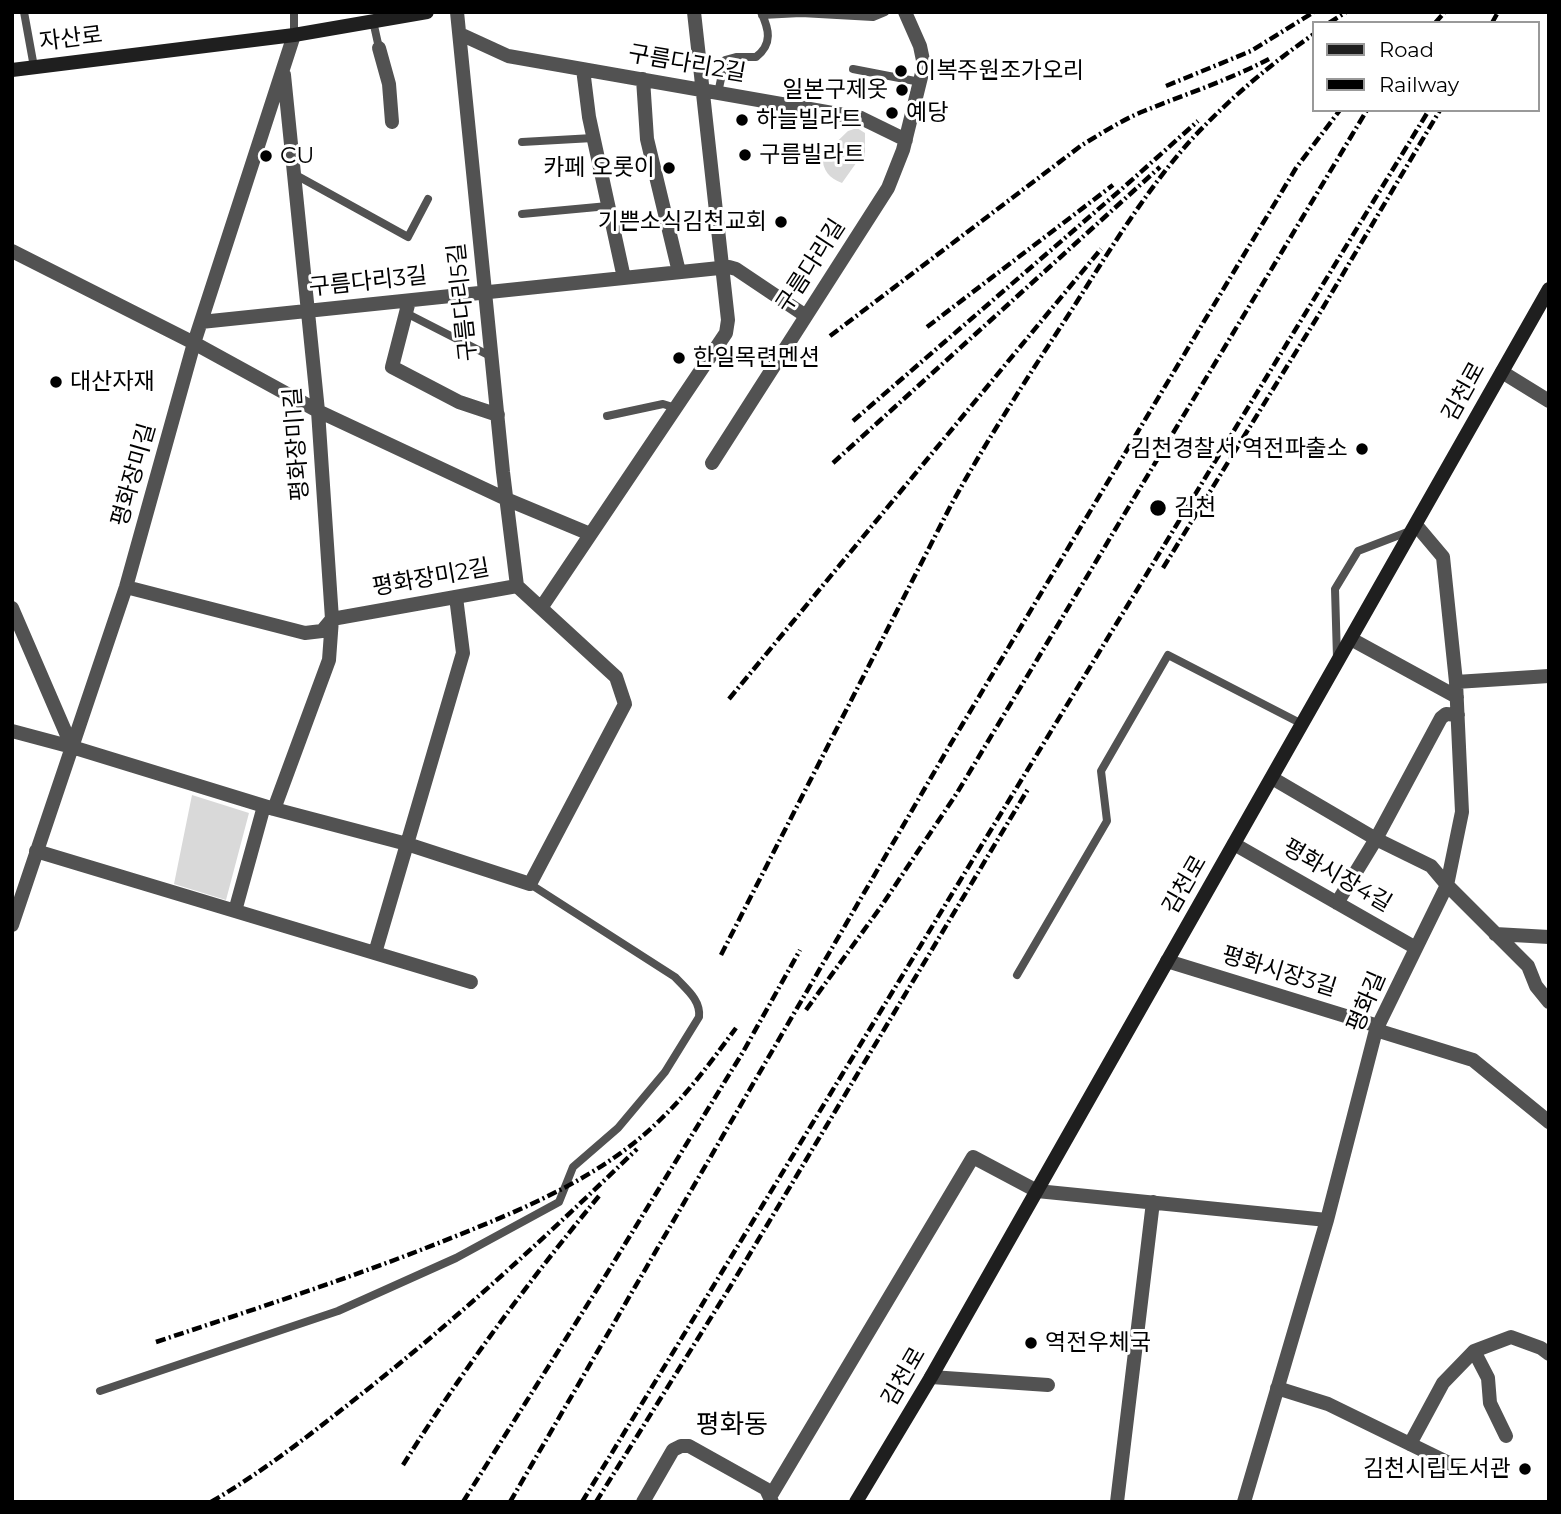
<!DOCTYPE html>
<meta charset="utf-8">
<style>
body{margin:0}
#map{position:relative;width:1561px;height:1514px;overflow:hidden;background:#fff;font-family:Montserrat,sans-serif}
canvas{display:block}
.frame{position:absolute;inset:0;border:14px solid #000;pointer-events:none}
.legend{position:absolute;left:1312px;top:21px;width:228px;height:91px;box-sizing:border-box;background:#fff;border:2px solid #999;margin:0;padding:9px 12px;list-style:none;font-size:21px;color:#000}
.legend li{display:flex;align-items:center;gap:14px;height:35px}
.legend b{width:35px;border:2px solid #999}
</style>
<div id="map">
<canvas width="1561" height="1514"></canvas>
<div class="frame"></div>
<ul class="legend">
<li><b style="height:9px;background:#1f1f1f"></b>Road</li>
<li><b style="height:9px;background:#000"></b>Railway</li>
</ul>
</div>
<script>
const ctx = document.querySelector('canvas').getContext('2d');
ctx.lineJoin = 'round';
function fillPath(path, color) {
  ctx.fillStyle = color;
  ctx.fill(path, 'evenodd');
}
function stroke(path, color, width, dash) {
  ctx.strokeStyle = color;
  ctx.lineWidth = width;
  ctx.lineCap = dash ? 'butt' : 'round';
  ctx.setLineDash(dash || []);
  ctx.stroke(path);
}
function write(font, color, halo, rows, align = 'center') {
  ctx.font = font + ' Montserrat,"Noto Sans KR",sans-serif';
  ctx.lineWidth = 6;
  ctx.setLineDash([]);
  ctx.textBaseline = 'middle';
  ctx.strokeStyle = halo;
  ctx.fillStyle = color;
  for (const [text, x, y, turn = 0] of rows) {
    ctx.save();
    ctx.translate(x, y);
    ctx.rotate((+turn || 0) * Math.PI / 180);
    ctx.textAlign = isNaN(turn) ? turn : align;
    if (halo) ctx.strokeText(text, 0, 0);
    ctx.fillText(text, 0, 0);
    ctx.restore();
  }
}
const green = new Path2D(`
 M 857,128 L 865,133 L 865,158 L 859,159 L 842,183 C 829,178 823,171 822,156 L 848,131 Z
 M 192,795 L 249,813 L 226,900 L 174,884 Z`);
const lane = new Path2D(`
 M 24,12 L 34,67
 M 762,15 L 801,13 L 873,17 L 885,12
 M 373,21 L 379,48
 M 294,35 L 294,12
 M 853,69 L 920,82
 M 718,93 L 725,60 L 736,57 L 756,57 C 773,44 769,29 761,12
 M 522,142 L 593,138
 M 294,174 L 408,237 L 428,199
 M 522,214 L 608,206
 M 406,313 L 492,357
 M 607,416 L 663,404 L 676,408
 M 1337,658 L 1335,589 L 1358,551 L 1410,531
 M 1017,975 L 1107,821 L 1101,771 L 1168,655 L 1302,724
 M 100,1391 L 338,1311 L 456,1258 L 559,1202 L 573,1167 L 618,1128 L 665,1072 L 699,1017 C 701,1000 686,989 675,977 L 530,884`);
const street = new Path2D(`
 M 457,12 L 503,472 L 517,586
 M 460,34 L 508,56 L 861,118 L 906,140
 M 379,48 L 389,84 L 392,122
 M 583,69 L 589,117 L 624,278
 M 643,79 L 647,139 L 679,272
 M 12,251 L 194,343 L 318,411 L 506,499 L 590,534
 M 409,301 L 392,367 L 459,402 L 498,415
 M 201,322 L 729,267 L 736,269 L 806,316
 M 1502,372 L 1549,401
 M 712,463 L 888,188 L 903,150 L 924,65 L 920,46 L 905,12
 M 12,608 L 72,747
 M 541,608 L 726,333 L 728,320 L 694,12
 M 1351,639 L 1457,697
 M 1456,682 L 1549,676
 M 12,731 L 72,747 L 274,809 L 407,844 L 530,884 L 625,704 L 616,677 L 517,586 L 332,619 L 322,631 L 305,633 L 126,587
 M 1272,778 L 1376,839 L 1441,718 L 1446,714 L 1458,715
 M 274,809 L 329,660 L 332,619 L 318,411 L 284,75
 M 1234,844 L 1416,948
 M 36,851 L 471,982
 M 1337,903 L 1376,839 L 1431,866 L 1447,885 L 1528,966 L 1536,986 L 1549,1002
 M 235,911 L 264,806
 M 12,925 L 126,587 L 194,343 L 294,35
 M 1495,934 L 1549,937
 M 375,953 L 463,653 L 456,597
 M 1167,961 L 1378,1026
 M 1376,1030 L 1473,1060 L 1549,1122
 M 1474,1351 L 1488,1378 L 1490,1403 L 1506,1436
 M 931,1377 L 1048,1385
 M 1277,1388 L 1328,1404 L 1453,1465
 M 1410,1444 L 1443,1383 L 1474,1351 L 1511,1337 L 1541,1348 L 1549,1354
 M 770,1497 L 973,1157 L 1037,1191 L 1327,1220
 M 643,1502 L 673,1450 L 681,1446 L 689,1446 L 766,1489 L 772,1502
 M 1117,1502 L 1153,1202
 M 1244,1502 L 1327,1220 L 1376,1030 L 1447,885 L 1462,812 L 1456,682 L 1443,557 L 1416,525`);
const secondary = new Path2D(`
 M 12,70 L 294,35 L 427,12
 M 856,1502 L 931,1377 L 1549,289`);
const rail = new Path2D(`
 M 1329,23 L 1346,12
 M 1435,23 L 1445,12
 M 1492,23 L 1498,12
 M 1166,86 L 1251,51 L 1314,12
 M 927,327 L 1113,185
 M 830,336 L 1082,145 C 1102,133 1122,120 1144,111 C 1186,94 1229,80 1269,59
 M 853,421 L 1124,187 L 1198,121
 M 833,463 L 1160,167
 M 1163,568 L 1318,316 L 1440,110
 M 729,699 L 1101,249
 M 721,955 L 951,505 C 988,438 1029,375 1071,311 C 1108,253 1144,193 1190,141 C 1227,101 1269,65 1314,34
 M 806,1010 L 880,908 L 957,793 L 1367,110
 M 156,1342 C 252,1310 348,1279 441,1242 C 519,1211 602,1178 662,1118 C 690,1091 713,1059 736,1028
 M 403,1465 C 462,1371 528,1282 599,1196
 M 211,1502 C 264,1471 311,1434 359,1396 C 456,1320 548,1235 637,1149
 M 463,1502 L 601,1283 L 743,1052 L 800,950
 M 510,1502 L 950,745 L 1296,168 L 1340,110
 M 582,1502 L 1429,110
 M 596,1502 L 730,1287 L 1028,789`);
const markers = [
 [901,71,7,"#000"],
 [902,90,7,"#000"],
 [892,113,7,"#000"],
 [742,120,7,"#000"],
 [745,155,7,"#000"],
 [266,156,7,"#000"],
 [669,168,7,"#000"],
 [781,222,7,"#000"],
 [679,358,7,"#000"],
 [56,382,7,"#000"],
 [1362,449,7,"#000"],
 [1158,508,9,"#000"],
 [1031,1343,7,"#000"],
 [1525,1469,7,"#000"]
];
const streetNames = [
 ["자산로",71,39,-7],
 ["구름다리2길",687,64,10],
 ["구름다리길",811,266,-57],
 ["구름다리3길",368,282,-6],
 ["구름다리5길",463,302,-96],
 ["김천로",1464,392,-61],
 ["평화장미1길",297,444,-94],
 ["평화장미길",134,475,-74],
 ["평화장미2길",431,578,-10],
 ["평화시장4길",1337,876,30],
 ["김천로",1185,885,-60],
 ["평화시장3길",1279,972,17],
 ["평화길",1367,1002,-67],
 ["김천로",904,1377,-60]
];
const poiNames = [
 ["이복주원조가오리",915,71],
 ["일본구제옷",888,90,"right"],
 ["예당",906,113],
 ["하늘빌라트",756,120],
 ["구름빌라트",759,155],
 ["CU",280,156],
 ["카페 오롯이",655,168,"right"],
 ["기쁜소식김천교회",767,222,"right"],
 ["한일목련멘션",693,358],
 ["대산자재",70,382],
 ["김천경찰서 역전파출소",1348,449,"right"],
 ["김천",1174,508],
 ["역전우체국",1045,1343],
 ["김천시립도서관",1511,1469,"right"]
];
const quarterNames = [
 ["평화동",732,1425]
];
fillPath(green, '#d9d9d9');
stroke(lane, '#525252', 8);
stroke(street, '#525252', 14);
stroke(secondary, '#1f1f1f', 14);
stroke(rail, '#000', 4.5, [10, 3.5, 2, 3.5]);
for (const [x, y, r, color] of markers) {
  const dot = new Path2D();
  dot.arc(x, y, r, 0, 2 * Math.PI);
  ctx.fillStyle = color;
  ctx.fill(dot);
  stroke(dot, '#fff', 2.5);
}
write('23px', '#000', '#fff', streetNames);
write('23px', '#000', '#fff', poiNames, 'left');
write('26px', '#000', '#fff', quarterNames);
</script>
